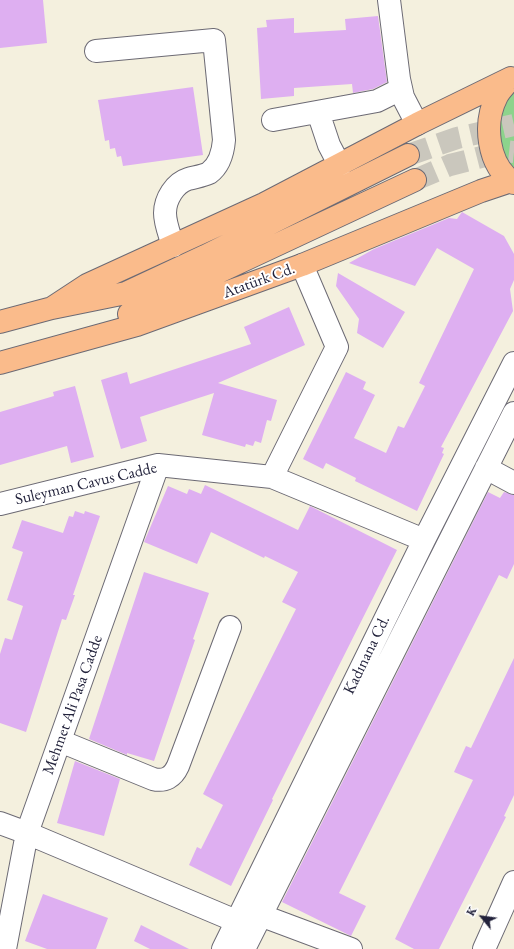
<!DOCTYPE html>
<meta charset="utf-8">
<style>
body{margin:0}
#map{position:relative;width:514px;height:949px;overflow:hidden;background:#f4f0de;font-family:"EB Garamond",serif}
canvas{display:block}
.north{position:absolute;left:462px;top:897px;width:40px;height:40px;-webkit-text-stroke:3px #fff;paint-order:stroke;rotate:299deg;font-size:11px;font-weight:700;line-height:16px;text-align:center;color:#22223b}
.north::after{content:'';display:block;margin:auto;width:14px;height:18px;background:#22223b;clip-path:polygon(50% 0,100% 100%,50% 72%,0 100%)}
</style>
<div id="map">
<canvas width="514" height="949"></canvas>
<div class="north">K</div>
</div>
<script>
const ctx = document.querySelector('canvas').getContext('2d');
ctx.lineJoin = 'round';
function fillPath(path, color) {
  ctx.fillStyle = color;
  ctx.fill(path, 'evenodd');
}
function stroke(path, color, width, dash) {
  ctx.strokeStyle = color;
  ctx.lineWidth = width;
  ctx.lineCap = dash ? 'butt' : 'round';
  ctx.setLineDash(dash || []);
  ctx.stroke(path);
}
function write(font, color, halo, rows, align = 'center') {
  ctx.font = font + ' "EB Garamond",serif';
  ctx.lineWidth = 4;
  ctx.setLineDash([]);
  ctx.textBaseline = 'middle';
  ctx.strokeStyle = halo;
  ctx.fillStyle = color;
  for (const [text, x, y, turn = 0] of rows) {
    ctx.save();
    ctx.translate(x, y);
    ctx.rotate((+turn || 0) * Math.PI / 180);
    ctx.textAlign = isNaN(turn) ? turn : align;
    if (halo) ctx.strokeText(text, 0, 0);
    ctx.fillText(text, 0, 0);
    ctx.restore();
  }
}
const green = new Path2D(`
 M 514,91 L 514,169 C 496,148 490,112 514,91 Z`);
const building = new Path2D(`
 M 0,0 L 43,0 L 47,43 L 0,48 Z
 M 378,16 L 387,82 L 373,89 L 353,93 L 352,84 L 294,88 L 294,96 L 261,99 L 257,28 L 267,27 L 266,20 L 294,18 L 294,33 L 346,30 L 345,19 Z
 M 193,87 L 203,155 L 123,166 L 121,156 L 117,157 L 115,148 L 110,149 L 109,140 L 105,141 L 98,100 Z
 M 462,212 L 504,236 L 514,254 L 514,280 L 510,289 L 513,311 L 441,447 L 444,448 L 442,453 L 444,454 L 417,511 L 355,481 L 356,478 L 326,463 L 323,469 L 303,459 L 346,372 L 366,382 L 363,389 L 375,395 L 354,438 L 386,453 L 398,426 L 404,428 L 425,386 L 419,383 L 474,269 L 437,248 L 415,286 L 349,263 L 374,249 L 449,218 L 457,219 Z
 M 338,273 L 405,312 L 383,348 L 357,333 L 359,319 L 336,286 Z
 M 289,307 L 305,345 L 218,383 L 277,400 L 271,421 L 267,420 L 261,443 L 255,441 L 253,446 L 246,444 L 245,447 L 202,435 L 214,393 L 140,417 L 147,441 L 121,449 L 101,380 L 127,372 L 130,384 L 251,344 L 244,327 Z
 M 75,386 L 94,457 L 71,463 L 67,446 L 0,465 L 0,412 L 54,396 L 53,392 Z
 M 205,485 L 298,530 L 310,506 L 397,550 L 272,799 L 273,800 L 231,886 L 189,865 L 197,847 L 201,849 L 223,805 L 203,794 L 296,609 L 282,602 L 298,572 L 265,556 L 264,558 L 211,532 L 197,564 L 144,542 L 168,486 L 187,494 L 189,489 L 201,494 Z
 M 488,492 L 500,498 L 504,492 L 514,495 L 514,564 L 507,579 L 499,575 L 339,893 L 366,906 L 351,936 L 282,902 Z
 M 75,511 L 84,514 L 85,511 L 100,516 L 73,595 L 75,595 L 66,620 L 62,619 L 26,732 L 0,723 L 0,654 L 5,638 L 12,640 L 23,606 L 7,600 L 23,552 L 12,548 L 22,520 L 63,533 L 69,516 L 73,517 Z
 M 144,572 L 209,593 L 193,639 L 195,640 L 154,761 L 127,753 L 127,755 L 89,739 Z
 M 514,658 L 514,795 L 504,816 L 506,817 L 439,949 L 414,949 L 395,939 L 473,780 L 454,772 L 466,746 L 471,748 Z
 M 75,761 L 120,779 L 104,836 L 57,823 Z
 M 43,894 L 108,918 L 96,949 L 47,949 L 25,941 Z
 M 141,925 L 189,949 L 150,949 L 134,941 Z`);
const majorTunnel = new Path2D(`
 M 408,155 L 457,138 L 514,125
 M 415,180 L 450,165 L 505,151 L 514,152`);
const minor = new Path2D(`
 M 389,0 L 399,79 L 403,97 L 417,124
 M 96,51 L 214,40 L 224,140 C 223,152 220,165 209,173 C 203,176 195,177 188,179 C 175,183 165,199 165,213 C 165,224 170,235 173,246
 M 318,112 L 329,145 L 340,166
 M 273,120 L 377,101 L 401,89
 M 486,468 L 514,483
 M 272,477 L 337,347 L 302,265
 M 0,504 L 158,465 L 272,477 L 424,540
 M 60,741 L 153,779 C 165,782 173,777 178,766 L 230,627
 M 0,823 L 27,833 L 236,921
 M 260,915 L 351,949
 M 5,949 L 27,833 L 158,465
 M 223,949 L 424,540 L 514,363
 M 244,949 L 514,413
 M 484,949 L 514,882`);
const major = new Path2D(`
 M 510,79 C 506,85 500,90 497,96 C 483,123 487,165 514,183
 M 52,308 L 87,285 L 264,204 L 417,124 L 511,78
 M 129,314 L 415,180
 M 0,322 L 52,308 L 126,293 L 205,256 L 408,155
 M 0,363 L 137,325 L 302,265 L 481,191 L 511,181`);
const streetNames = [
 ["Atatürk Cd.",259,281,-20],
 ["Suleyman Cavus Cadde",86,484,-13],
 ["Kadınana Cd.",367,655,-64],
 ["Mehmet Ali Pasa Cadde",73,705,-70]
];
fillPath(green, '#8dd38c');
fillPath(building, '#deaff1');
stroke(majorTunnel, '#cac7bd', 22, [22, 11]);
stroke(minor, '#6c6a74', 24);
stroke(major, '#6c6a74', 24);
stroke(minor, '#fff', 22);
stroke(major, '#fabb8b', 22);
write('16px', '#22223b', '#fff', streetNames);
</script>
